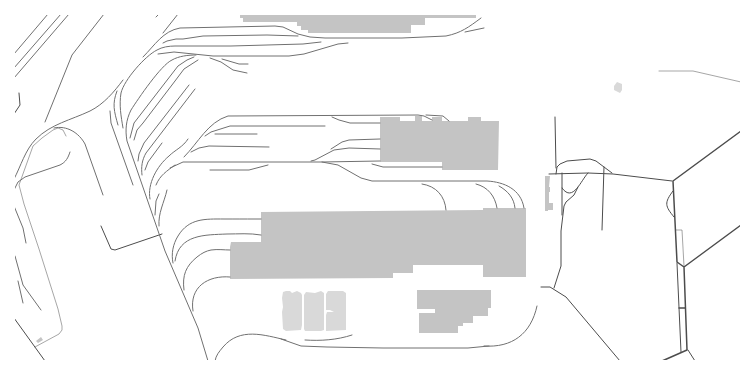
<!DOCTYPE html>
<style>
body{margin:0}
#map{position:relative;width:755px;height:375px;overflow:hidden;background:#fff;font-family:Montserrat,sans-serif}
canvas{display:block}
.frame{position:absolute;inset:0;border:15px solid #fff;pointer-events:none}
</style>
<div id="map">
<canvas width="755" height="375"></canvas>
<div class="frame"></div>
</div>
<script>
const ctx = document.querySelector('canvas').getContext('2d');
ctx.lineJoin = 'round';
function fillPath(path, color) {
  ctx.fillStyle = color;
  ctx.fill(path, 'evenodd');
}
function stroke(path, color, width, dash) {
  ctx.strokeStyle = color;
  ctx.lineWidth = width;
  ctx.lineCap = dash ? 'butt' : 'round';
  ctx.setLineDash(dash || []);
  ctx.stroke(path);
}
const water = new Path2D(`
 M 617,82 L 622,84 L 622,90 L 620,93 L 614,90 L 614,86 Z
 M 286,291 L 290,291 L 292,293 L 297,291 L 301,293 L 302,295 L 302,325 L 301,330 L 286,331 L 283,329 L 282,312 L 283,307 L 282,298 L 283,292 Z
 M 321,291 L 324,293 L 324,330 L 321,331 L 305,331 L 304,329 L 304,295 L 306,292 L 315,293 Z
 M 328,291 L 343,291 L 346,293 L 346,330 L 326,331 L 326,315 L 327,312 L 334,312 L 330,310 L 326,310 L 326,294 Z`);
const building = new Path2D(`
 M 240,14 L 476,14 L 476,18 L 425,18 L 425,25 L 411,25 L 411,33 L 308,33 L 308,30 L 301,30 L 301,26 L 297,26 L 297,22 L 243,22 L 243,18 L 240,18 Z
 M 415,116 L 422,116 L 422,121 L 432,121 L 432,117 L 442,117 L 442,121 L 468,121 L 468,117 L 481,117 L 481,121 L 499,121 L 498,170 L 442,170 L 442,162 L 380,162 L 380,117 L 400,117 L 400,121 L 415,121 Z
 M 545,176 L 550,176 L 549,187 L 550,187 L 550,192 L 549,192 L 549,203 L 553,203 L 553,210 L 548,210 L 548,211 L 545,211 Z
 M 483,208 L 526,208 L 526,277 L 483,277 L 483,265 L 413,265 L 413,273 L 393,273 L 393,278 L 230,279 L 230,247 L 231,242 L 261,242 L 261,212 L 483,210 Z
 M 417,290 L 491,290 L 491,308 L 488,308 L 488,316 L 473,316 L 473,323 L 463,323 L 463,326 L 458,326 L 458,333 L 419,333 L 419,313 L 435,313 L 435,309 L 417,309 Z
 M 41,337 L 43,340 L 38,343 L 36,341 Z`);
const service = new Path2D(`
 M 659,71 L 693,71 L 741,82
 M 676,230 L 682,230 L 684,266
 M 35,347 L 59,334 L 62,330 L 62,326 L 58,309 L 39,249 L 24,204 L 19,185 L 33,146 L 42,138 L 53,130 L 58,128 L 63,130 L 66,136`);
const minor = new Path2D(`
 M 14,114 L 20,105 L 19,93
 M 555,117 L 556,168
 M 562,173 L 562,188 C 573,203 581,180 588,173
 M 549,174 L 588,173 L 613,174 L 672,181
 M 556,174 L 557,167 L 560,164 L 567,161 L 590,159 L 596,161 L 612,173
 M 562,188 L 562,215
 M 673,191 C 664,203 665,206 674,217
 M 101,226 L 111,249 L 115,250 L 162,234
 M 602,230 L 604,167
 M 677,263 L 681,352
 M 541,287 L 550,287 L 566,297 L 620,361
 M 554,288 L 561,266 L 561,231 L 564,206 L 566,202 L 574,195 L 578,187
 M 14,318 L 45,361
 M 688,350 L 695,361`);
const tertiary = new Path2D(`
 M 684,267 L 677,262 L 673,181 L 741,131
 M 684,267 L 741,225
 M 679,308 L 685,308
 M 662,361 L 687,350 L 684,267`);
const rail = new Path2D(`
 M 156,17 L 159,14
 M 465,32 L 484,28
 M 163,33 L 178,14
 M 163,43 L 167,41 L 176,39 L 183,39 L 203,36 L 267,35 L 298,36
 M 14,54 L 48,14
 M 158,54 L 174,52 L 213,56 L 289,56 L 304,54 L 338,44 L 348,43
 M 196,55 C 188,55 179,56 172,60 C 161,65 138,99 131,110 C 126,120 125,130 127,141 L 165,251 L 198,328 L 208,361
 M 143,57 C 155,45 163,31 180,28 L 275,26 L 283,27 L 298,34 L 310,37 L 325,38 L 402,38 L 446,36 C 461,33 469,27 481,18
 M 210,58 L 221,62 L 233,70 L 247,73
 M 222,59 L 239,64 L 248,64
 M 14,68 L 61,14
 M 14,78 L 69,14
 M 117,91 C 112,104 114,111 118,125
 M 110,111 L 111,123 L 133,185
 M 426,115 L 443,116 L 449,121
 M 332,117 L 339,120 L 350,123 L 380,123
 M 45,122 L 72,55 L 104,14
 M 54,128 C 67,125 79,133 85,144 L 103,195
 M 123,128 C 121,116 119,105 121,93 C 124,80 145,56 157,50 C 162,47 169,46 175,46 L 231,46 L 303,44 L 321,42
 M 215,134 L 257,134
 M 205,136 L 211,132 L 230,126 L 325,126
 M 130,138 L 134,123 L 178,66 L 187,60 L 194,57
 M 134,140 L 137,130 L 143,123 L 175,81 L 184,69 L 198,60
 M 331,149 L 342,142 L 349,140 L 380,139
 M 191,152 L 199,148 L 209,146 L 269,147
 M 184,157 C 198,143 208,122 228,116 L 418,115 L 424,116 L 432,120
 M 138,161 L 139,154 L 144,143 L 189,85
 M 311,161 L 315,160 L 334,150 L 349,148 L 380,149
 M 322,162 L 338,165 L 361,178 L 372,181 L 487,181 C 504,182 521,189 524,208
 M 372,164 L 383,167 L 442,167
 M 170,168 L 183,162 L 322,162 L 380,161
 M 145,170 L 148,162 L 162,143
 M 210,170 L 249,170 L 268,165
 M 142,175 C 141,167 142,160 146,153 L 195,89
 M 14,179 C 21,166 25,150 36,139 C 51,124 71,120 90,111 C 104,104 114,92 123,80
 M 422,184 C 436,186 445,196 446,210
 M 476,184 C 488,187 495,196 497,208
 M 156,185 C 160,175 167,171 175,165
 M 499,186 C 508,191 514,198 515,208
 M 14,190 L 18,182 L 25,177 L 60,165 C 66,162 68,158 70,152
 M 150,199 C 147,184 157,166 169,156 C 175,150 183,147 188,139
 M 14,206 L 23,228 L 26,243
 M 155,215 L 156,201 L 159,194
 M 159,226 C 158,213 164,203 167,190
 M 15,256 L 23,285 L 41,310
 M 175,261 C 179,234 205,235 227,234 C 238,234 250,233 261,235
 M 173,263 C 171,254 173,244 178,236 C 189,218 205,219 224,219 C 235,219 245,219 255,219 L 261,219
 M 18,281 L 23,303
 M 184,290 C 182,275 186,266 197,257 C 202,253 206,251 211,250 C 218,249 224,250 230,250
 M 193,311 C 189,287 208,275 230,277
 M 281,339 L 301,346 L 327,347 L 383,348 L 468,348 L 489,346
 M 305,340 C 321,341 337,340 352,335
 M 484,346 C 512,348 531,334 537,306
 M 215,361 C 216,355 219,352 223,347 C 240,327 264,335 286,340`);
fillPath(water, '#d9d9d9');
fillPath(building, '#c4c4c4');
stroke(service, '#4c4c4c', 0.5);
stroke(minor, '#4c4c4c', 1);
stroke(tertiary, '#4c4c4c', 1.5);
stroke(rail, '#707070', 1);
</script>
